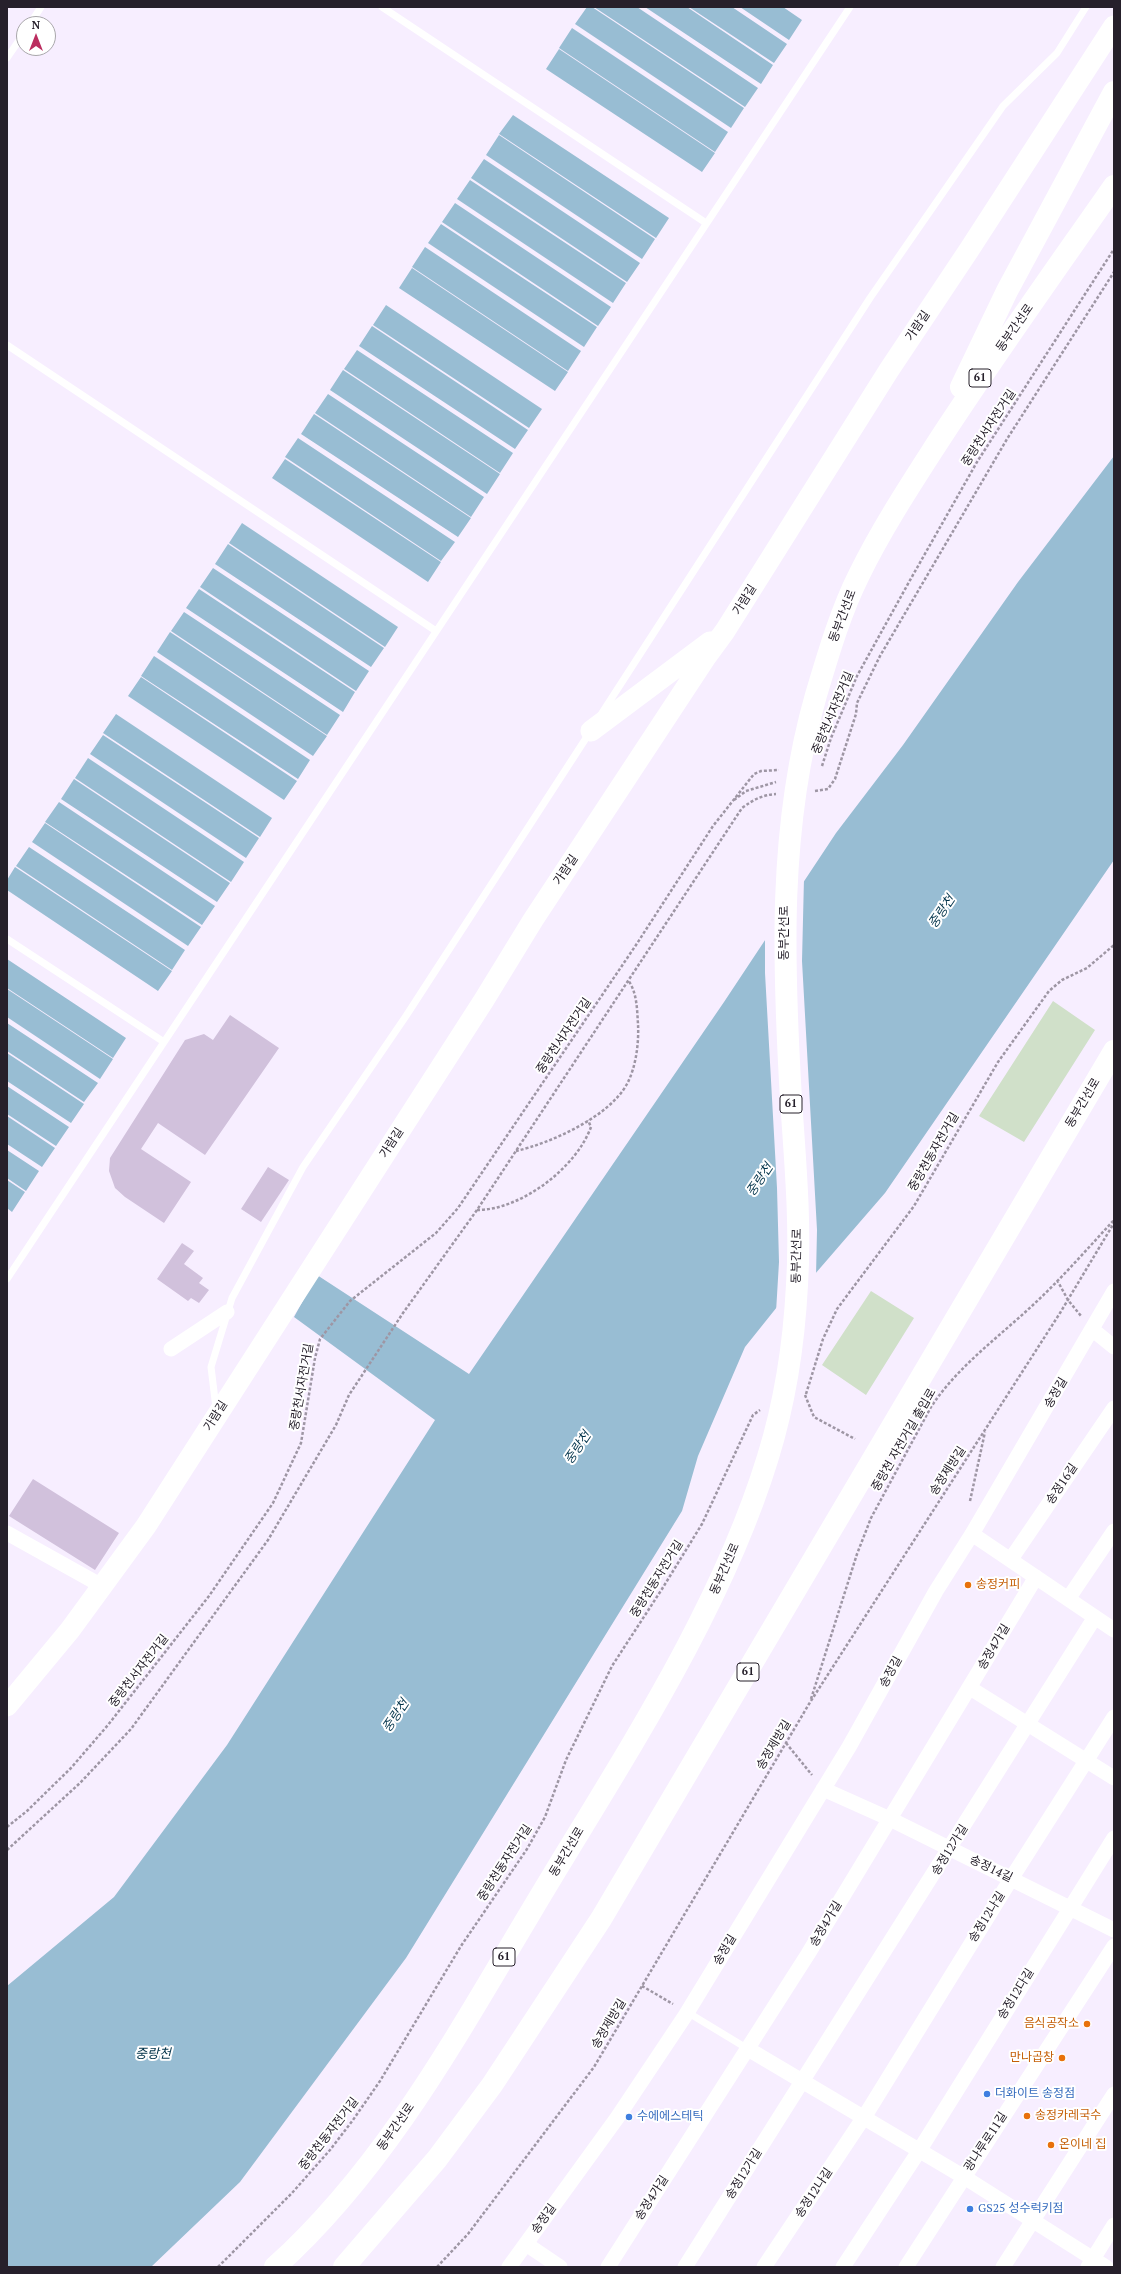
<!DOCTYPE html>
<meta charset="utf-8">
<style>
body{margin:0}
#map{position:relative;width:1121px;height:2274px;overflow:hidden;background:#f7eeff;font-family:"PT Serif",serif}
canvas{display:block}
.frame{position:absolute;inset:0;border:8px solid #26202b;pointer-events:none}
.north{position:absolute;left:16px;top:16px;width:40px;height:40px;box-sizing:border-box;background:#fff;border:1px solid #a8a6aa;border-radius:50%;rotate:0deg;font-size:11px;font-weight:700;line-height:16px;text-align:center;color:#26202b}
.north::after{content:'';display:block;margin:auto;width:14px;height:18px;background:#bb2d5f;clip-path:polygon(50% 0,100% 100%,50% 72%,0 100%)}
</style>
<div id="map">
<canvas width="1121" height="2274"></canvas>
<div class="frame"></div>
<div class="north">N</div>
</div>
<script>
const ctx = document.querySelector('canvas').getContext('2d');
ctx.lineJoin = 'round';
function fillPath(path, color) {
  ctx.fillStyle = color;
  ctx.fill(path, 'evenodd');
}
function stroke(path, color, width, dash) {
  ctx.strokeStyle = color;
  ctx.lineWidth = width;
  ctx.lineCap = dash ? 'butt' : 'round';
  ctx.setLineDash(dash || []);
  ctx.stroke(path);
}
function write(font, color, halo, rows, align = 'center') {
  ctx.font = font + ' "PT Serif","Noto Sans KR",serif';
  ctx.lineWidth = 4;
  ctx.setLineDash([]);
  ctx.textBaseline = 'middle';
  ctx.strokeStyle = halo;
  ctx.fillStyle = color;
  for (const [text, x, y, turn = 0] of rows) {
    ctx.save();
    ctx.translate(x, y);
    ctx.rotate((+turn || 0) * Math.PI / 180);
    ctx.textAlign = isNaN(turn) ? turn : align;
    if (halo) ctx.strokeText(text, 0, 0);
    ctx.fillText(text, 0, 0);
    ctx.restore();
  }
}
const green = new Path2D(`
 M 1053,1001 L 1095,1030 L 1024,1142 L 979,1116 Z
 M 871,1291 L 914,1318 L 866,1395 L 822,1365 Z`);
const water = new Path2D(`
 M 587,7 L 592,7 L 744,108 L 731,128 L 575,24 Z
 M 594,7 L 637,7 L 758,88 L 745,107 Z
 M 645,7 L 687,7 L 773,65 L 761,84 Z
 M 689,7 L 732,7 L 787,44 L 774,63 Z
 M 740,7 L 783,7 L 802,20 L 789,40 Z
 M 572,28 L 728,132 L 715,152 L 559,48 Z
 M 559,49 L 715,153 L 702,172 L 546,69 Z
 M 513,115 L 669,218 L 656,238 L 499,134 Z
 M 499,135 L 655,239 L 642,259 L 486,155 Z
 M 484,159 L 640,263 L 627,282 L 471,178 Z
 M 470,180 L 626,283 L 613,303 L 457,199 Z
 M 455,203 L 611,307 L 598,326 L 442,222 Z
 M 441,224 L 597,327 L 584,347 L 428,243 Z
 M 425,247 L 581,351 L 568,371 L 412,267 Z
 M 412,268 L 568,372 L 555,391 L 399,288 Z
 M 386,305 L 542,409 L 529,428 L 373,325 Z
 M 372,326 L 528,430 L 515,449 L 359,346 Z
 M 357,350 L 513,453 L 500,473 L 344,369 Z
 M 343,370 L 500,474 L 487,494 L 330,390 Z
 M 328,394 L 484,497 L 471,517 L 315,413 Z
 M 314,414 L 471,518 L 458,537 L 301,434 Z
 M 298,438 L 455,542 L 441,561 L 285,457 Z
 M 1114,456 L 1114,860 L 885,1193 L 815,1274 L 777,1307 L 745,1347 L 698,1456 L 682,1511 L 406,1958 L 240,2182 L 151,2267 L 7,2267 L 7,1986 L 114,1897 L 227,1745 L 435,1420 L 294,1317 L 317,1275 L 469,1374 L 724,1002 L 836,833 L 903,745 L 1018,582 Z
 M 285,459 L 441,562 L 428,582 L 272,478 Z
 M 242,523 L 398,627 L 385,647 L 229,543 Z
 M 228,544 L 384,648 L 371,667 L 215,564 Z
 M 213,568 L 369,671 L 356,691 L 200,587 Z
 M 199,589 L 355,692 L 343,712 L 186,608 Z
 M 184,612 L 340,715 L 327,735 L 171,631 Z
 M 170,632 L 327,736 L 313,756 L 157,652 Z
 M 154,656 L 310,760 L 298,779 L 141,676 Z
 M 141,677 L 297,781 L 284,800 L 128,696 Z
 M 116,714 L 272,818 L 260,837 L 103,733 Z
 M 103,735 L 259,838 L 246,858 L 90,754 Z
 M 88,758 L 244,862 L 231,882 L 75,778 Z
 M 74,779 L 230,883 L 217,902 L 61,799 Z
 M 59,802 L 215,906 L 202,925 L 45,822 Z
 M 45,823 L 201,927 L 188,946 L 32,842 Z
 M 29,847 L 185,950 L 172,970 L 16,866 Z
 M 15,867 L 172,971 L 158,991 L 7,890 L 7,880 Z
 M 7,959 L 126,1038 L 113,1058 L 7,988 Z
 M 7,989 L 113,1059 L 100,1079 L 7,1017 Z
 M 7,1023 L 98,1083 L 84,1102 L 7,1051 Z
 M 7,1053 L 84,1104 L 71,1123 L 7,1081 Z
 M 7,1086 L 69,1127 L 56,1146 L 7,1114 Z
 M 7,1116 L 55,1148 L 42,1167 L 7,1144 Z
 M 7,1150 L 39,1171 L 26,1191 L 7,1178 Z
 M 7,1180 L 25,1192 L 12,1212 L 7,1208 Z`);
const pier = new Path2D(`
 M 804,878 L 802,961 L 817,1230 L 816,1276 L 776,1312 L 779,1262 L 777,1188 L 765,973 L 765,936 Z`);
const building = new Path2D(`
 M 230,1015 L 279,1048 L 205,1155 L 158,1123 L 141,1149 L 191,1182 L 164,1223 L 125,1197 L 115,1188 L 109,1171 L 110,1158 L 185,1040 L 204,1034 L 213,1040 Z
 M 268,1167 L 289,1180 L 261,1222 L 241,1209 Z
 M 182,1243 L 194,1251 L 184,1264 L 203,1278 L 199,1283 L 209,1290 L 199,1303 L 191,1298 L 188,1301 L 157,1279 Z
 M 33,1479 L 119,1533 L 95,1570 L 9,1516 Z`);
const path = new Path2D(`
 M 822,766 L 831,738 L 857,676 L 909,582 L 977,462 L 1114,249
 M 815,791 L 828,789 L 835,779 L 856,714 L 857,703 L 880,656 L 1007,439 L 1114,272
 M 734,800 L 746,791 L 776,782
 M 516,1151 C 551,1143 609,1117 627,1084 C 636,1067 639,1043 638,1024 C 637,1009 637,992 628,980
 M 477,1210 C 521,1210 576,1168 591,1127 L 588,1120
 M 1057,1280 L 1068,1300 L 1081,1316
 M 806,1394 L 823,1339 L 837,1309 L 914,1206 L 998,1062 L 1049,991 L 1062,980 L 1087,968 L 1114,945
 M 805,1395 L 814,1417 L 855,1439
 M 970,1501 L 985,1432
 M 811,1699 L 857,1554 L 871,1518 L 931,1407 C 958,1366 999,1337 1034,1304 C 1062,1278 1088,1248 1114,1220
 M 786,1743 L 812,1775
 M 7,1827 L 27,1811 L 71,1768 L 108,1725 L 209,1596 L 273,1503 L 301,1443 L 315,1358 L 320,1339 L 350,1301 L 436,1233 L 458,1208 L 636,945 L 713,826 L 754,774 L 761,771 L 779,770
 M 7,1850 L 80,1783 L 131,1729 L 268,1540 L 336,1425 L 349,1395 L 403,1313 L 477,1210 L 742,808 C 753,800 762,795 776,794
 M 642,1986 L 673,2004
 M 218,2267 L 292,2193 L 330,2150 L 353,2120 L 380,2081 L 461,1946 L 527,1849 L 545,1817 L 566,1760 L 612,1666 L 662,1589 L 702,1524 L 753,1415 L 760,1410
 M 437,2267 L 468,2234 L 594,2067 L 809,1704 L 1060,1313 L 1114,1223`);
const lane = new Path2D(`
 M 382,7 L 706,223
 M 30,24 L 41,7
 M 7,58 L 24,33
 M 7,345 L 436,631
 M 602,713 L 870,298 L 1003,106 L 1057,53 L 1086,7
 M 7,939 L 164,1042
 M 7,1279 L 850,7
 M 216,1408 L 211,1367 L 232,1298 L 303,1167 L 406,1016 L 590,732
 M 687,2012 L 748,2049`);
const street = new Path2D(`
 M 1093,1330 L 1114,1347
 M 171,1349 L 227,1312
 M 7,1533 L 102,1586
 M 972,1534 L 1114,1630
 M 1011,1559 L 1114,1408
 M 1068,1599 L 1114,1531
 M 970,1688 L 1114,1778
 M 823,1789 L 890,1819 L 1114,1930
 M 748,2049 L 964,2177 L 1106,2267
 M 526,2244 L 560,2267
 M 509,2267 L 617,2118 L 685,2016 L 849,1747 L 936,1591 L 972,1534 L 1114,1291
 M 608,2267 L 808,1954 L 1036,1577
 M 685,2267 L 1095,1617
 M 764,2267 L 868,2111 L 1011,1879 L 1114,1717
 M 843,2267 L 919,2151 L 1114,1838
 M 906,2267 L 1114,1946
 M 1003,2267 L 1114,2094
 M 1088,2267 L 1114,2225`);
const secondary = new Path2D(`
 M 591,731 L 710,642
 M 7,1706 L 70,1630 L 146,1526 L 484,1000 L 533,920 L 706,657 L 725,631 L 889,370 L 969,250 L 1114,26`);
const highway = new Path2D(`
 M 961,387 L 1007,291 L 1114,92
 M 275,2267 C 385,2168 457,2035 532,1910 C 617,1767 719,1617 768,1457 C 785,1402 794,1343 797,1285 C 801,1223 795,1161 791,1099 C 783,963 778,828 816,695 C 828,655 840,613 859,575 C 881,530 909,487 936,445 C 993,357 1054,272 1114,186
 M 344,2267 L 437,2159 L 492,2085 L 601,1919 L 1114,1051`);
const markers = [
 [968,1585,4,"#e8710a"],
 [1087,2024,4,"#e8710a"],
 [1062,2058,4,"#e8710a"],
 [987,2094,4,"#3f7fe0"],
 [1027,2116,4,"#e8710a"],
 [629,2117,4,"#3f7fe0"],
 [1051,2145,4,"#e8710a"],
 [970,2209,4,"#3f7fe0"]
];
const shields = [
 [980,378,22],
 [791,1104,22],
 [748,1672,22],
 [504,1957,22]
];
const shieldNames = [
 ["61",980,378],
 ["61",791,1104],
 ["61",748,1672],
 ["61",504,1957]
];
const streetNames = [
 ["가람길",918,326,-56],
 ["동부간선로",1015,328,-55],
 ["중랑천서자전거길",989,428,-57],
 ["가람길",745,600,-58],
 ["동부간선로",843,616,-69],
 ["중랑천서자전거길",833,713,-67],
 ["가람길",566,870,-56],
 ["동부간선로",785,933,-90],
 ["중랑천서자전거길",564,1036,-56],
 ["동부간선로",1083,1103,-59],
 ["가람길",392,1143,-57],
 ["중랑천동자전거길",934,1152,-60],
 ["동부간선로",797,1256,-89],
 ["중랑천서자전거길",302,1387,-80],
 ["송정길",1056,1393,-59],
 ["가람길",216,1416,-58],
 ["중랑천 자전거길 출입로",904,1440,-60],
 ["송정제방길",948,1471,-57],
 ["송정16길",1062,1484,-56],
 ["동부간선로",725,1569,-66],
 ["중랑천동자전거길",657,1579,-58],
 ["송정4가길",994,1647,-59],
 ["중랑천서자전거길",139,1671,-52],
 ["송정길",891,1672,-61],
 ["송정제방길",774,1745,-59],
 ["송정12가길",950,1850,-58],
 ["동부간선로",567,1852,-59],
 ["중랑천동자전거길",505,1863,-57],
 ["송정14길",991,1869,26],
 ["송정12나길",987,1917,-58],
 ["송정4가길",826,1924,-59],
 ["송정길",725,1950,-59],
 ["송정12다길",1016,1994,-58],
 ["송정제방길",609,2024,-59],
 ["동부간선로",396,2127,-55],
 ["중랑천동자전거길",329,2134,-52],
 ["광나루로11길",986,2142,-57],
 ["송정12가길",744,2174,-58],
 ["송정12나길",814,2193,-56],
 ["송정4가길",652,2198,-57],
 ["송정길",544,2219,-54]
];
const foodNames = [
 ["송정커피",976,1585],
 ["음식공작소",1079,2024,"right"],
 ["만나곱창",1054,2058,"right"],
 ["송정카레국수",1035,2116],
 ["온이네 집",1059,2145]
];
const shopNames = [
 ["더화이트 송정점",995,2094],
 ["수에에스테틱",637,2117],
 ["GS25 성수럭키점",978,2209]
];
const waterNames = [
 ["중랑천",942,912,-56],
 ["중랑천",760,1180,-56],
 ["중랑천",578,1448,-56],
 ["중랑천",396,1716,-56],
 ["중랑천",153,2054]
];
fillPath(green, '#d0e0c9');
fillPath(water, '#98bdd3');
fillPath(pier, '#f7eeff');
fillPath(building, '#d1c1dc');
stroke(path, '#9e96a4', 2.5, [3, 2]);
stroke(lane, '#fff', 7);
stroke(street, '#fff', 15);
stroke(secondary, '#fff', 21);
stroke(highway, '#fff', 22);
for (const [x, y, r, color] of markers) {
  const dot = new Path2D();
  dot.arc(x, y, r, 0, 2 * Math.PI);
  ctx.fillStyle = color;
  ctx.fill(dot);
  stroke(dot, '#fff', 1.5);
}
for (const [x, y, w] of shields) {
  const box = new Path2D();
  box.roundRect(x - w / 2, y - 9, w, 18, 3);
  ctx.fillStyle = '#fff';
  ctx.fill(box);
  stroke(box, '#26202b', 1);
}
write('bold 11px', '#26202b', null, shieldNames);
write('12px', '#26202b', '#fff', streetNames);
write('12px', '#c56008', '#fff', foodNames, 'left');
write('12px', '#366cbe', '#fff', shopNames, 'left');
write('italic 13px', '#003249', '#fff', waterNames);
</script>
